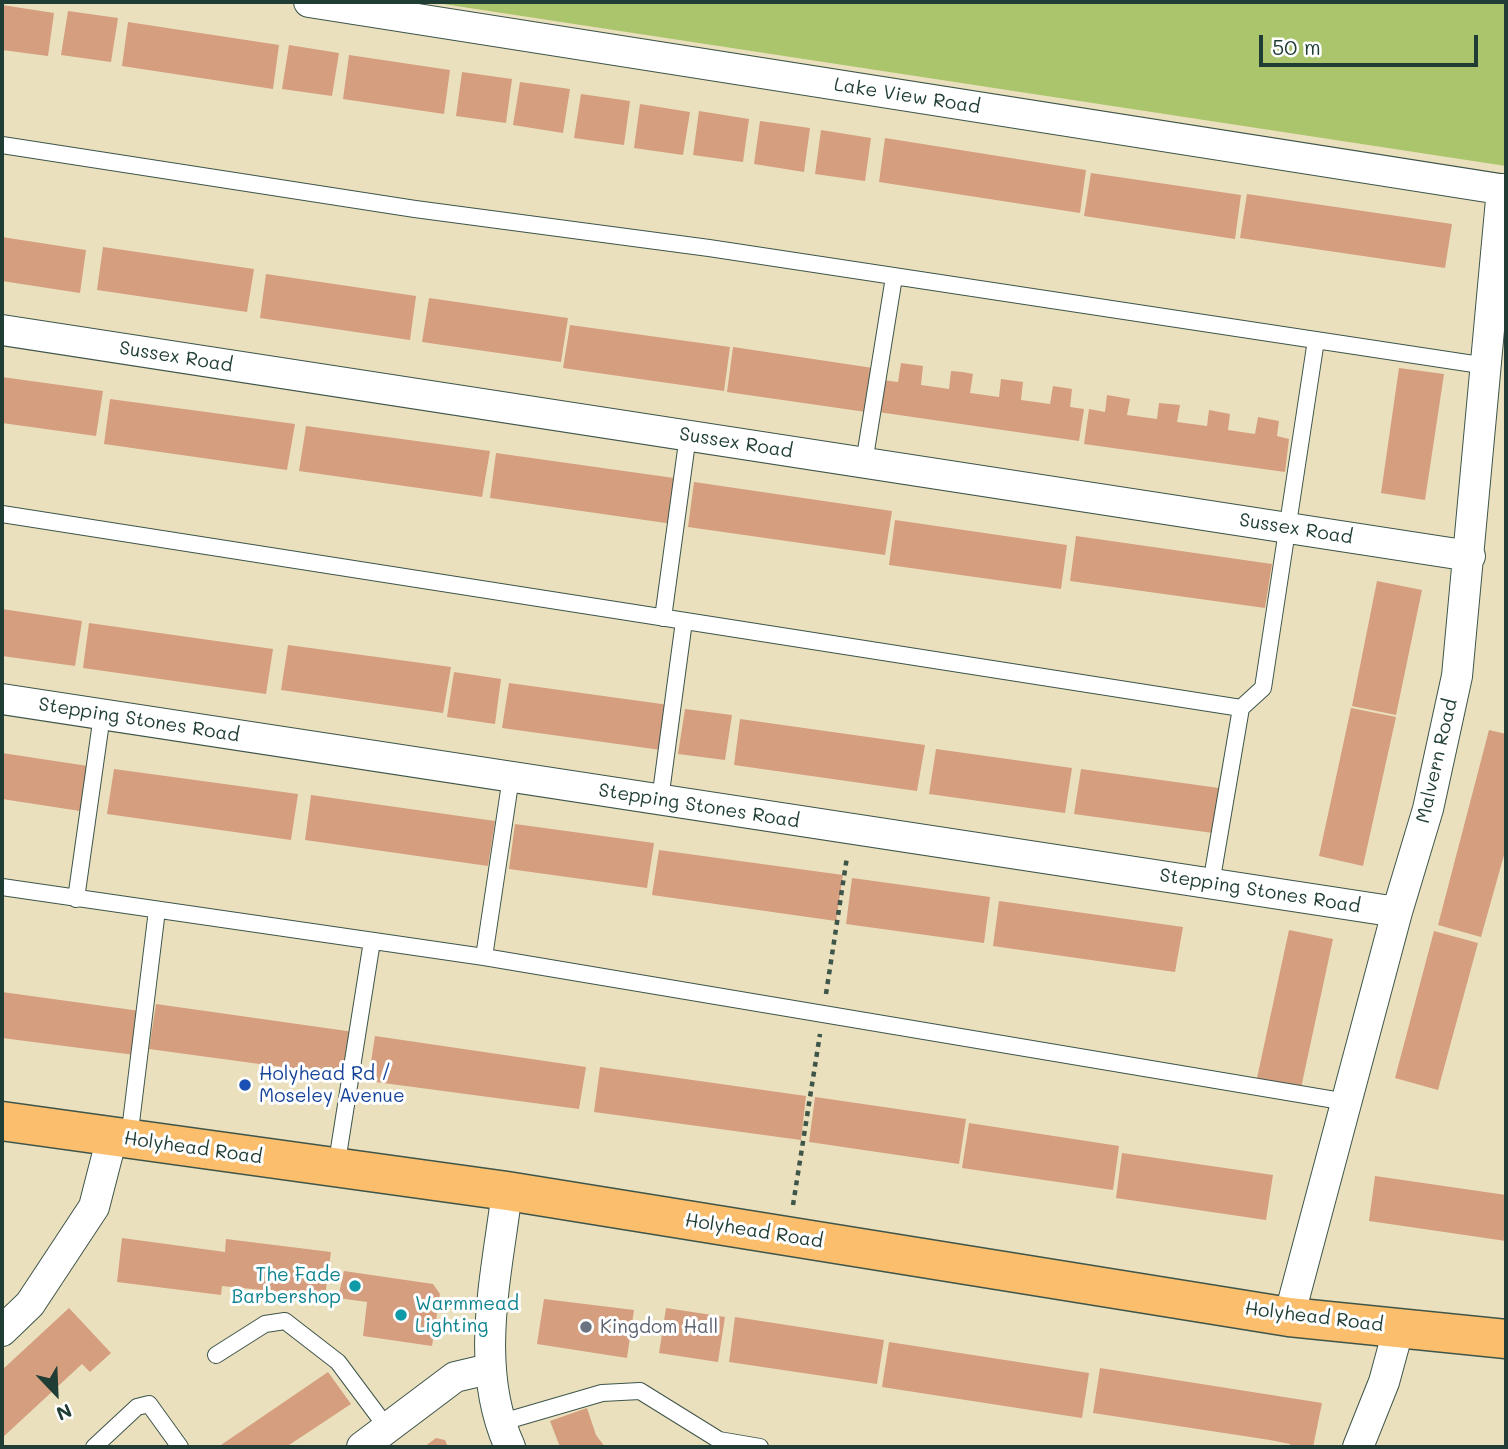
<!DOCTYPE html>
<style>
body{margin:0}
#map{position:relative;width:1508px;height:1449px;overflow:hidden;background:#ebe0be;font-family:Mali,sans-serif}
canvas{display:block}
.frame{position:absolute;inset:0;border:4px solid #1f3d34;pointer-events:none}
.north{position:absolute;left:21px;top:1358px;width:70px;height:70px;-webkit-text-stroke:5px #fff;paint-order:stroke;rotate:157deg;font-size:19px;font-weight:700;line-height:28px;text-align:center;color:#1f3d34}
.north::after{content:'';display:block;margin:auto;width:24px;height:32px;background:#1f3d34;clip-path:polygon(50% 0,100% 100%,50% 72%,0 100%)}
.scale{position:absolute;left:1259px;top:35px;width:219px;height:32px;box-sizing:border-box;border:4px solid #1f3d34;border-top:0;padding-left:9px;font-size:21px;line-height:24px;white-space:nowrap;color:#1f3d34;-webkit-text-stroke:5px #fff;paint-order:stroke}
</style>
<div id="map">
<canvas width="1508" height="1449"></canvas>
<div class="frame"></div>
<div class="north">N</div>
<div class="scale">50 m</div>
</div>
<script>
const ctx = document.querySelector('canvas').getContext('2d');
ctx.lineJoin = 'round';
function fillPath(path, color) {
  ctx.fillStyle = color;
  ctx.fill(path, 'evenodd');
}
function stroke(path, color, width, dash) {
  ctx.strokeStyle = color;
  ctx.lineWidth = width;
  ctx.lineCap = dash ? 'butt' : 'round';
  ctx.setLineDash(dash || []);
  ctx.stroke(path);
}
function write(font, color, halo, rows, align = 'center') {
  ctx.font = font + ' Mali,sans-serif';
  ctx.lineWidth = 6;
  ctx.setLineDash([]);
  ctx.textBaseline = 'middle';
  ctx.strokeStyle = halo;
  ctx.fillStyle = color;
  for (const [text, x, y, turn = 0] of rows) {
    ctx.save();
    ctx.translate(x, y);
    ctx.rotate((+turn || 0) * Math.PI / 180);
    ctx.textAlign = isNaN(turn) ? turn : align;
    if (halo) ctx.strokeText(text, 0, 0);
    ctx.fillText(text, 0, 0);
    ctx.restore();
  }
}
const green = new Path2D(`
 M 430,2 L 1506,2 L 1506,166 Z`);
const building = new Path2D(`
 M 2,5 L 54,13 L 48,56 L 2,50 Z
 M 68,11 L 118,18 L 111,62 L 61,55 Z
 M 128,22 L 279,45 L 273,89 L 122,66 Z
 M 289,45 L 339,53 L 332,96 L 282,89 Z
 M 349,55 L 450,70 L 444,114 L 343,99 Z
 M 462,72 L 512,79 L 506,123 L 456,116 Z
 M 520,82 L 570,89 L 563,133 L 513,125 Z
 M 581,94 L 630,101 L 624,145 L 574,138 Z
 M 640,104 L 690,112 L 683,155 L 634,148 Z
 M 699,111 L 749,119 L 743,162 L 693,155 Z
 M 760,121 L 810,128 L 804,172 L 754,164 Z
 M 821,130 L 871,138 L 865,181 L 815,174 Z
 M 885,138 L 1086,170 L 1080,213 L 879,182 Z
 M 1091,173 L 1241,195 L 1235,239 L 1084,216 Z
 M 1247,194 L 1452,224 L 1445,268 L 1240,238 Z
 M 2,237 L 86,250 L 80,293 L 2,281 Z
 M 103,247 L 254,269 L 247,312 L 97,290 Z
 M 266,274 L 416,296 L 410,340 L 260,318 Z
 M 429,298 L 568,318 L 561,362 L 422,342 Z
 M 570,325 L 730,347 L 724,391 L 563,368 Z
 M 733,347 L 873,368 L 866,412 L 727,392 Z
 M 901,363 L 923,366 L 921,385 L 949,389 L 951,371 L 963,372 L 973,374 L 970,393 L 999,397 L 1001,379 L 1023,382 L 1021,400 L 1050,404 L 1053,386 L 1072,389 L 1070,407 L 1084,409 L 1079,441 L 878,412 L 883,380 L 898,382 Z
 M 1399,368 L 1444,374 L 1425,500 L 1381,493 Z
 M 2,377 L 103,391 L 96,436 L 2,423 Z
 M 1107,395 L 1130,399 L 1127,415 L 1157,419 L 1159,403 L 1180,405 L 1177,422 L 1207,426 L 1209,410 L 1230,414 L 1228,430 L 1255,434 L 1258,417 L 1279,421 L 1277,436 L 1289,439 L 1285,472 L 1084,444 L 1089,409 L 1105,412 Z
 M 110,399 L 295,424 L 287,470 L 104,444 Z
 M 306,426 L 490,451 L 482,497 L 299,471 Z
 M 496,453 L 681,479 L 673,524 L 490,498 Z
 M 694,482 L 892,511 L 885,555 L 688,527 Z
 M 895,520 L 1067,545 L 1061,589 L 889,565 Z
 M 1076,536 L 1272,564 L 1265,608 L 1070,581 Z
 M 1377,581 L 1422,590 L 1396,715 L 1352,706 Z
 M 2,609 L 82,621 L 75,666 L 2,656 Z
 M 89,623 L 273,649 L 266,694 L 83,668 Z
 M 288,645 L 451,667 L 443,713 L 281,690 Z
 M 454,672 L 501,679 L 495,724 L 447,717 Z
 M 509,683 L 669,705 L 661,750 L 502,728 Z
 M 1351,708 L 1396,717 L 1363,866 L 1319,856 Z
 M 685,709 L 732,715 L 725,760 L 678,754 Z
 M 740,719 L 925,745 L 917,791 L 734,765 Z
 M 1489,730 L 1506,734 L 1506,848 L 1481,937 L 1438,925 Z
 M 936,749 L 1072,768 L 1065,813 L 929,794 Z
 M 2,753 L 88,766 L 80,811 L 2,799 Z
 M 114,769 L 298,794 L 291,840 L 107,814 Z
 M 1081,769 L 1219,788 L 1213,833 L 1074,814 Z
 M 311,795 L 495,821 L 488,866 L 305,840 Z
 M 515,824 L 654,843 L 647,888 L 509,869 Z
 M 659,850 L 843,875 L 836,921 L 652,895 Z
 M 852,878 L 990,897 L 984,943 L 846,924 Z
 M 999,901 L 1183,927 L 1175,972 L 993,946 Z
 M 1289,930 L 1333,939 L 1301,1088 L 1257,1078 Z
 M 1434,931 L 1478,943 L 1438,1090 L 1395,1078 Z
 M 2,992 L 140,1011 L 135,1055 L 2,1038 Z
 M 156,1004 L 354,1032 L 348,1076 L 149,1049 Z
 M 375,1036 L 586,1067 L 579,1109 L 368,1081 Z
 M 600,1067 L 806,1096 L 801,1140 L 594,1112 Z
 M 815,1097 L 966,1119 L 959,1164 L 809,1142 Z
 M 969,1123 L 1119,1146 L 1113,1190 L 962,1168 Z
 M 1122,1153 L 1273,1175 L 1266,1220 L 1116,1198 Z
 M 1375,1176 L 1506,1195 L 1506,1241 L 1369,1221 Z
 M 122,1238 L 225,1252 L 226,1239 L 331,1252 L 325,1296 L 222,1286 L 221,1295 L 117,1282 Z
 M 344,1271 L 433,1284 L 440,1294 L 432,1346 L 363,1336 L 367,1302 L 338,1298 Z
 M 544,1299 L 634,1310 L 627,1358 L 537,1344 Z
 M 69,1308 L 111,1353 L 90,1372 L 82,1364 L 2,1438 L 2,1370 Z
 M 666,1308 L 725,1317 L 718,1362 L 659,1353 Z
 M 735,1317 L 884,1340 L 877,1384 L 729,1362 Z
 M 889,1342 L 1089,1373 L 1082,1418 L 882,1387 Z
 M 1100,1368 L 1322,1403 L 1313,1447 L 1290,1447 L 1290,1444 L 1270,1440 L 1093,1413 Z
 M 328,1372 L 351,1404 L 286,1447 L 218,1447 Z
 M 587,1408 L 596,1435 L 605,1447 L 560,1447 L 550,1421 Z
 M 436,1438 L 445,1440 L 448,1447 L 424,1447 Z`);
const path = new Path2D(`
 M 826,994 L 847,857
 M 793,1205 L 820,1034`);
const lane = new Path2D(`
 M 2,145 L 415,209 L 709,248 L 1487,366
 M 864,463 L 894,277
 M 2,514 L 1241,708
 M 663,618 L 688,435
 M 660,800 L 684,621
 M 1211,884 L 1241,708 L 1263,688 L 1316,340
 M 2,887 L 484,957 L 1347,1102
 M 76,899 L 102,715
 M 484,957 L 511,777
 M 129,1139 L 157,910
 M 336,1168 L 372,941
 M 216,1355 L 265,1324 L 285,1321 L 338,1362 L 388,1429
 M 499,1423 L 602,1393 L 640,1391 L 719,1440 L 760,1447
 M 94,1447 L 137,1407 L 149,1404 L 180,1447`);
const street = new Path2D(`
 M 309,2 L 1506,190
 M 2,330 L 1470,556
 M 2,699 L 1397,912
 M 507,1191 C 497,1275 473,1367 510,1447
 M 1289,1317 L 1397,912 L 1428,809 L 1457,676 L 1502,189
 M 2,1331 L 30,1304 L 94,1207 L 112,1137
 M 362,1447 L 455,1377 L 489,1369
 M 1358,1447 L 1384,1382 L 1399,1327`);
const highway = new Path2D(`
 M 2,1121 L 507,1191 L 1289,1317 L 1506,1339`);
const markers = [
 [245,1085,7,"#1a4fb4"],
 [355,1286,7,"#0f9aa8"],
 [401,1315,7,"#0f9aa8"],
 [586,1327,7,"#6b7280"]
];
const streetNames = [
 ["Lake View Road",907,96,9],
 ["Sussex Road",176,357,9],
 ["Sussex Road",736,443,9],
 ["Sussex Road",1296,529,9],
 ["Stepping Stones Road",139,720,9],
 ["Malvern Road",1437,761,-77],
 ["Stepping Stones Road",699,806,9],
 ["Stepping Stones Road",1260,891,9],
 ["Holyhead Road",193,1148,8],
 ["Holyhead Road",754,1231,9],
 ["Holyhead Road",1314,1317,7]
];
const transitNames = [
 ["Holyhead Rd /",259,1074],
 ["Moseley Avenue",259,1096]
];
const cultureNames = [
 ["The Fade",341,1275],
 ["Barbershop",341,1297],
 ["Warmmead",415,1304,"left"],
 ["Lighting",415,1326,"left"]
];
const worshipNames = [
 ["Kingdom Hall",600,1327]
];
fillPath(green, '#aac56b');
fillPath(building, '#d49e7f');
stroke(lane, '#3e5549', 18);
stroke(street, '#3e5549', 32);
stroke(highway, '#3e5549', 41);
stroke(path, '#3e5549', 4.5, [5, 5]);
stroke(lane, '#fff', 16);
stroke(street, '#fff', 30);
stroke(highway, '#fabe6d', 38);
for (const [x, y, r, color] of markers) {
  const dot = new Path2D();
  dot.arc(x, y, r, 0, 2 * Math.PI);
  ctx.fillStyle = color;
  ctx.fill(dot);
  stroke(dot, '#fff', 2.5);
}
write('19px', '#1f3d34', '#fff', streetNames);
write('19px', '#164399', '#fff', transitNames, 'left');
write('19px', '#0d838f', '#fff', cultureNames, 'right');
write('19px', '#5b616d', '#fff', worshipNames, 'left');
</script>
